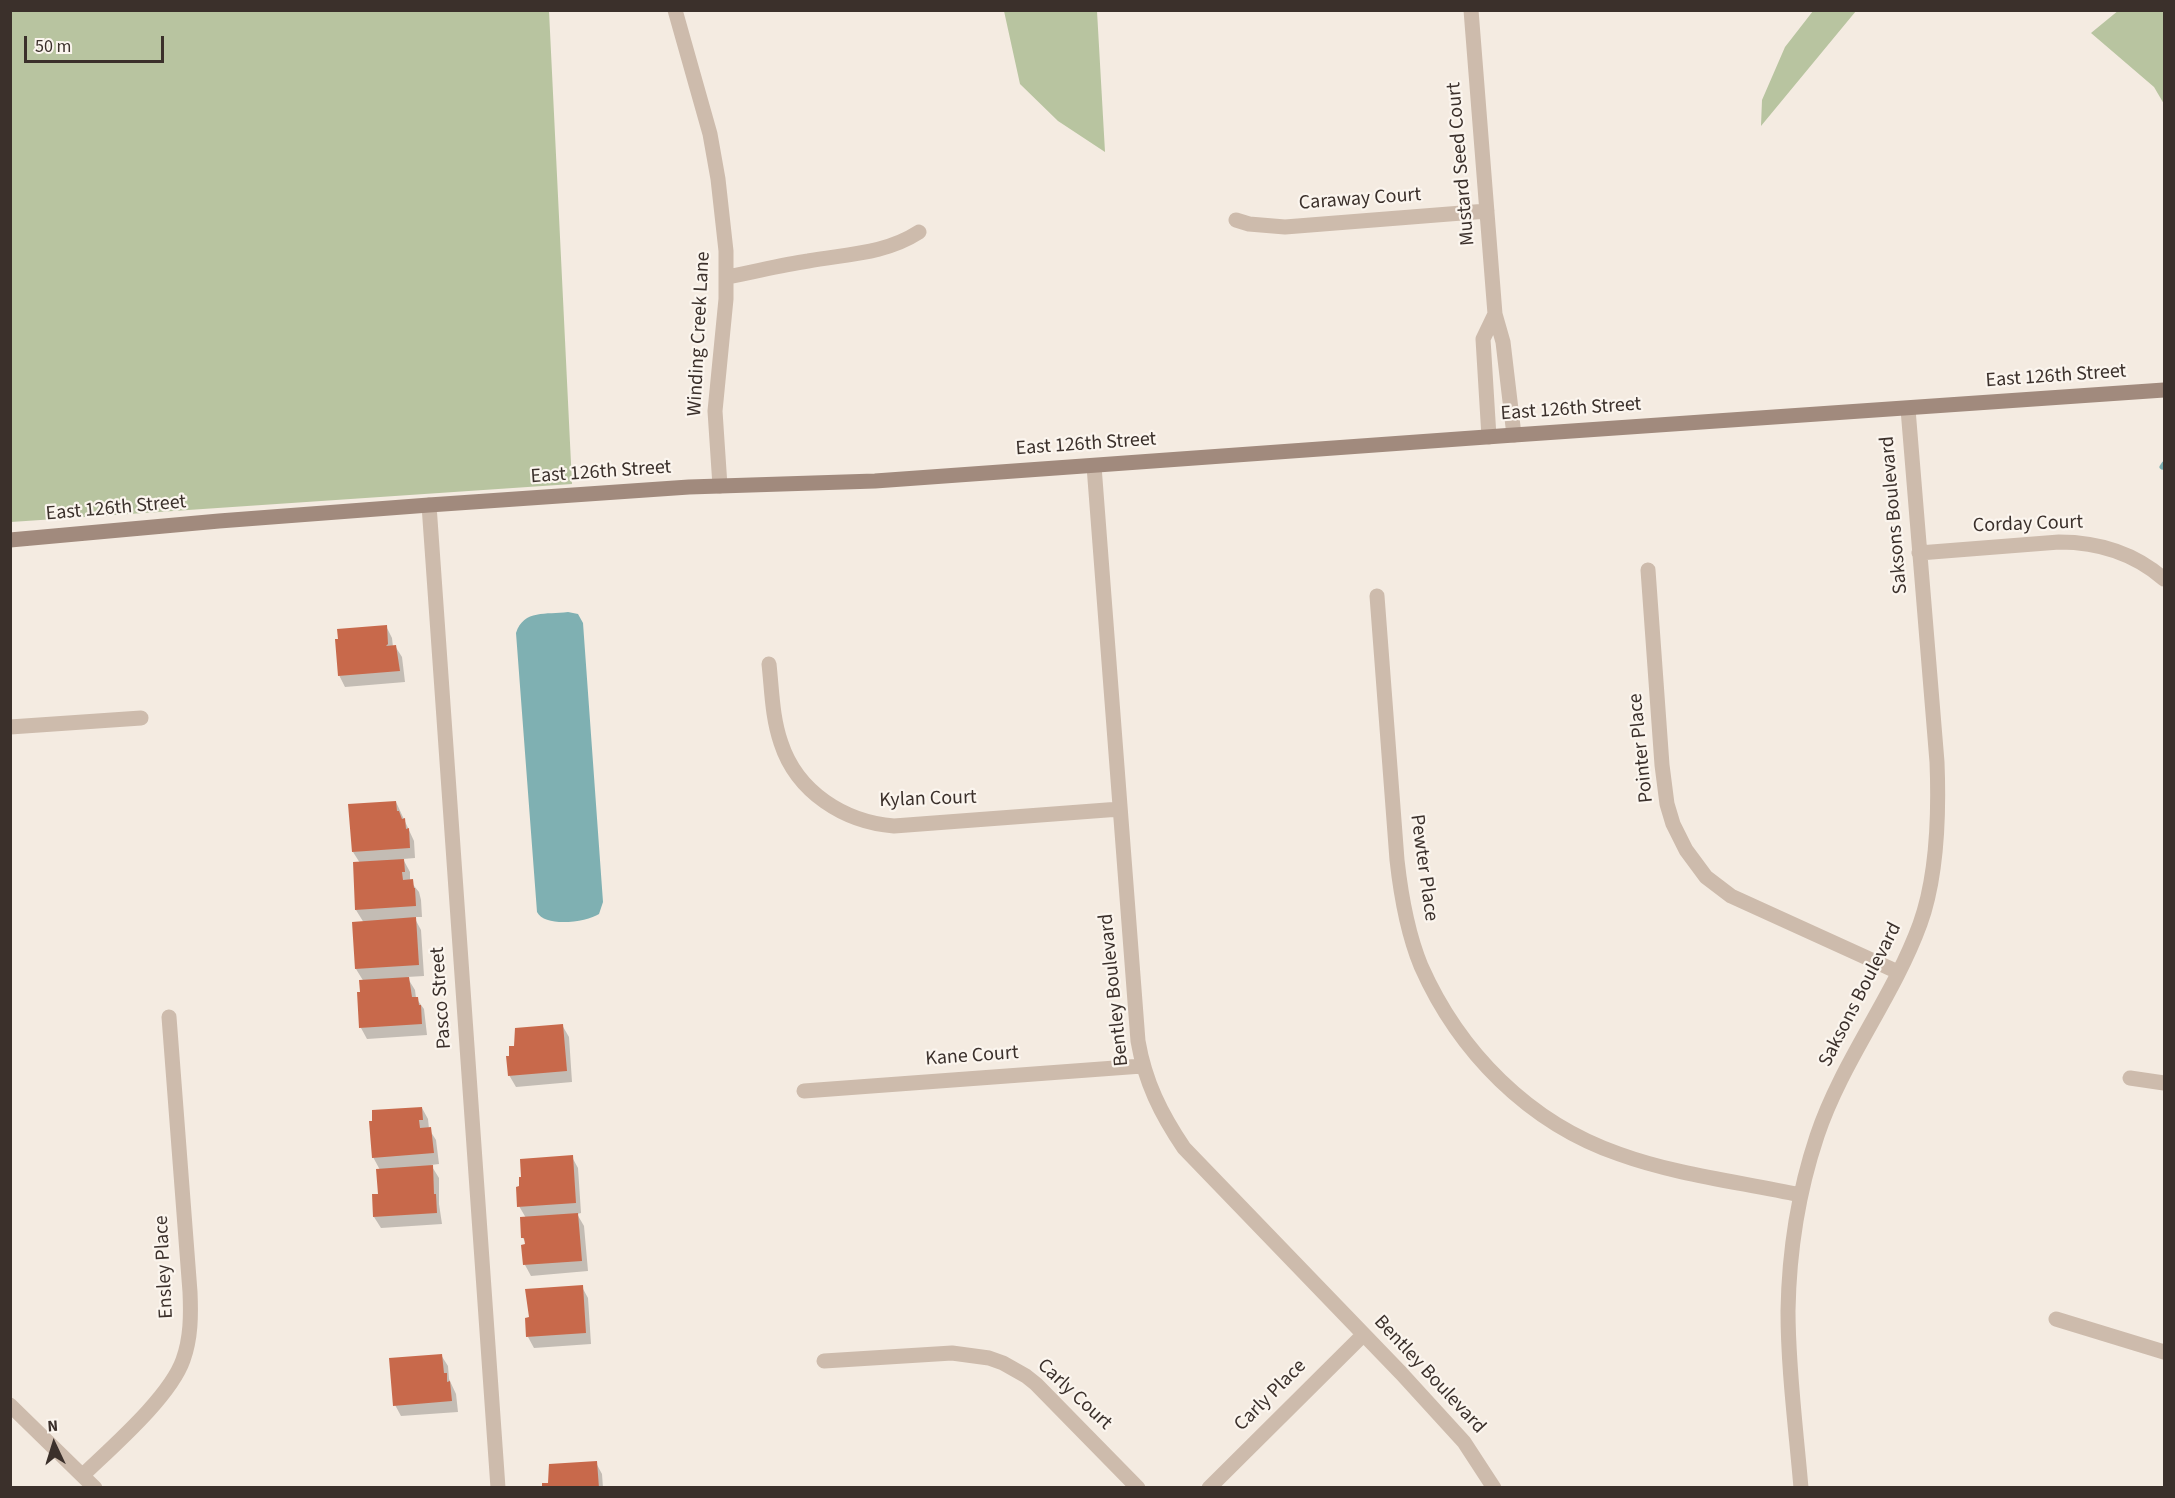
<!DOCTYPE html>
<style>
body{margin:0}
#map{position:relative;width:2175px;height:1498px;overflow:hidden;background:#f4ebe1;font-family:"Source Sans 3",sans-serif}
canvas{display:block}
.frame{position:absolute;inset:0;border:12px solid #3b302b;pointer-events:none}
.north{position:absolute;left:24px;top:1414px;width:60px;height:60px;-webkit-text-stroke:4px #fbf5ee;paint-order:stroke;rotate:356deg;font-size:16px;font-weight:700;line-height:24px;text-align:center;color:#3b302b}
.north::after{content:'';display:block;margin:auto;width:21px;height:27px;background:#3b302b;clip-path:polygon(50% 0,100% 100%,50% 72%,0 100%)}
.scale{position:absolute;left:24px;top:36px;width:140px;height:27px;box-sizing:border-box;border:3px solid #3b302b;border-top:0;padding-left:8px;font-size:18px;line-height:21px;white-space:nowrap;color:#3b302b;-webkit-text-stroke:4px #fbf5ee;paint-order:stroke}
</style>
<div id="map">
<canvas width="2175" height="1498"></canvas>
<div class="frame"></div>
<div class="north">N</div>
<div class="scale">50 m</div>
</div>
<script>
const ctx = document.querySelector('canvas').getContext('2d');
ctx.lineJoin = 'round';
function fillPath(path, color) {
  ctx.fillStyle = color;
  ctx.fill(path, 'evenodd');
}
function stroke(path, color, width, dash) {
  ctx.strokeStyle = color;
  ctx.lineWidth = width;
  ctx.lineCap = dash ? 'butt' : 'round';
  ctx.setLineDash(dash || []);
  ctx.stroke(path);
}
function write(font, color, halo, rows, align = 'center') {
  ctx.font = font + ' "Source Sans 3",sans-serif';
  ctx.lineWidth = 4.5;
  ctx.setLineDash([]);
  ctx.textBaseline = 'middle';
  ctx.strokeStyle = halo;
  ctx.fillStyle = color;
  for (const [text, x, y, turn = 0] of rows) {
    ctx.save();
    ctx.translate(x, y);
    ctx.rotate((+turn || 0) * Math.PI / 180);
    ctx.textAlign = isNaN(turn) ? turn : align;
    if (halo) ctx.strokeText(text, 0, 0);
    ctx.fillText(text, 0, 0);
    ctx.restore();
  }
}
const green = new Path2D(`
 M 11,10 L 549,11 L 572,484 L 11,522 Z
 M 2119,10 L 2164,11 L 2164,104 L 2154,87 L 2091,33 Z
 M 1004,11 L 1097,11 L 1105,152 L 1058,121 L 1020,84 Z
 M 1813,11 L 1856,11 L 1761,126 L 1762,100 L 1785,47 Z`);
const water = new Path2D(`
 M 568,612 L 578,614 L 583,623 L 603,902 L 599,914 C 587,922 545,928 537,912 L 516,633 C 524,609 546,615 568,612 Z`);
const shadow = new Path2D(`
 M 386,626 L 392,638 L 393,647 L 395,646 L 402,657 L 405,682 L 345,687 L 339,675 Z
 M 396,802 L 414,841 L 415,858 L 403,859 L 410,872 L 410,881 L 419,892 L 421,900 L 422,917 L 414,917 L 421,930 L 424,976 L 407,977 L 415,990 L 416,998 L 424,1009 L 427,1035 L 367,1039 L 361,1028 L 364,982 L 356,969 L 364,923 L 356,910 L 360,863 L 353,852 Z
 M 562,1025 L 569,1037 L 572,1082 L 516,1087 L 509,1075 L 516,1047 Z
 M 422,1108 L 428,1119 L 429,1129 L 436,1140 L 439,1164 L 431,1165 L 439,1178 L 439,1204 L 442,1224 L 381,1228 L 374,1217 L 379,1195 L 380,1170 L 373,1157 Z
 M 572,1157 L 578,1168 L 581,1213 L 577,1214 L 584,1226 L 588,1271 L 531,1276 L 525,1265 L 526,1243 L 523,1238 L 526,1218 L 519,1206 Z
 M 582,1287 L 588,1298 L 591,1344 L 534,1348 L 528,1337 Z
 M 441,1355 L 448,1366 L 449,1379 L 456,1394 L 458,1412 L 401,1416 L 395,1405 Z
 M 596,1463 L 602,1474 L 603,1488 L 544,1488 Z`);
const stream = new Path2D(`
 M 2162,467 L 2164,464`);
const building = new Path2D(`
 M 387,625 L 388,644 L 386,646 L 396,645 L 400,671 L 338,676 L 335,639 L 338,639 L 337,629 Z
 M 396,801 L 397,811 L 399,811 L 402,819 L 405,818 L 406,829 L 409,828 L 410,848 L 352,852 L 348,804 Z
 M 404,859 L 405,872 L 402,872 L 403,880 L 413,879 L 414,888 L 415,888 L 416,906 L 355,910 L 353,862 Z
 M 416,917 L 419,965 L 355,969 L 352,922 Z
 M 409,977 L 412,997 L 418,997 L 419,1005 L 421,1005 L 422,1024 L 359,1028 L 357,992 L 360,992 L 359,980 Z
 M 563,1024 L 567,1071 L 508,1076 L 506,1056 L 509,1056 L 509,1046 L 514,1046 L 515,1028 Z
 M 422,1107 L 423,1120 L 419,1120 L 420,1128 L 431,1127 L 434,1153 L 372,1158 L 369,1121 L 372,1121 L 372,1110 Z
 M 573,1155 L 576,1203 L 517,1207 L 516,1187 L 519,1186 L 519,1177 L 521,1177 L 520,1159 Z
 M 433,1165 L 434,1194 L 436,1194 L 437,1213 L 373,1217 L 372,1194 L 378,1194 L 376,1169 Z
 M 578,1213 L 582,1261 L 523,1265 L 521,1245 L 525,1244 L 524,1238 L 521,1238 L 520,1217 Z
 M 583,1285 L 586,1333 L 526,1337 L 525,1318 L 529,1317 L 525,1289 Z
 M 442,1354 L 444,1373 L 447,1373 L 447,1382 L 450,1381 L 452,1401 L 393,1406 L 389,1358 Z
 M 597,1461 L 599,1488 L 542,1488 L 542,1483 L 548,1483 L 549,1464 Z`);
const minor = new Path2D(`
 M 675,10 L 710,134 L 718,179 L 726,251 L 726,299 L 715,411 L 720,486
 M 1471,10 L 1495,314
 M 1236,220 L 1249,224 L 1285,227 L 1487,211
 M 727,277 C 754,272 781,265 808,261 C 847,254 885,254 919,232
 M 1489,437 L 1483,339 L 1495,314 L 1503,342 L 1514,435
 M 1094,466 L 1138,1041 C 1145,1082 1161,1114 1184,1148 L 1401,1373 L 1464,1442 L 1494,1488
 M 429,505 L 498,1488
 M 1919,553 L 2059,542 C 2099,542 2134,553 2164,579
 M 1648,570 L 1662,765 L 1667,804 L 1673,824 L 1686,850 L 1706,877 L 1731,896 L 1898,972
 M 1377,596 L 1397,860 C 1401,896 1407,932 1421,966 C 1459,1052 1529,1123 1619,1154 C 1677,1175 1740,1182 1800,1195
 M 769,664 C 772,691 772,717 781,743 C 797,792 844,822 894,826 L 1120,809
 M 10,727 L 141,718
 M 2130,1078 L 2164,1083
 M 804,1091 L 1142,1066
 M 2056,1319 L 2164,1352
 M 824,1361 L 952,1353 L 989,1358 L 1003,1363 L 1026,1376 L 1036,1384 L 1138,1488
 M 10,1405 L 95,1488
 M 83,1475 C 112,1447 170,1397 183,1360 C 191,1338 191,1315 190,1292 L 169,1017
 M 1209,1488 L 1363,1335
 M 1801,1488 C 1796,1429 1788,1369 1788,1311 C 1789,1251 1798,1193 1817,1136 C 1842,1061 1893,998 1920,924 C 1937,877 1939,812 1937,762 L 1908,409`);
const secondary = new Path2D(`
 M 10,540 L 219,521 L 429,505 L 689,487 L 875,481 L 1514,435 L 2164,390`);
const streetNames = [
 ["Mustard Seed Court",1462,164,-95],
 ["Caraway Court",1360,200,-4],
 ["Winding Creek Lane",700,334,-87],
 ["East 126th Street",2056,377,-4],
 ["East 126th Street",1571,410,-4],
 ["East 126th Street",1086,445,-4],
 ["East 126th Street",601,473,-4],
 ["East 126th Street",116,509,-5],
 ["Saksons Boulevard",1895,515,-95],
 ["Corday Court",2028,525,-2],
 ["Pointer Place",1642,748,-96],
 ["Kylan Court",928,800,-2],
 ["Pewter Place",1423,868,82],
 ["Bentley Boulevard",1115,990,-96],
 ["Saksons Boulevard",1861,995,-63],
 ["Pasco Street",442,998,-94],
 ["Kane Court",972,1057,-4],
 ["Ensley Place",165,1267,-93],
 ["Bentley Boulevard",1429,1375,47],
 ["Carly Court",1074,1395,43],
 ["Carly Place",1271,1396,-45]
];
fillPath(green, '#b8c4a0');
fillPath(water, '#7fb0b2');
fillPath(shadow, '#0003');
stroke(stream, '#7fb0b2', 5);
fillPath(building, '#c8694b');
stroke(minor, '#cdbbac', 15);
stroke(secondary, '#a18a7d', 15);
write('20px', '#3b302b', '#fbf5ee', streetNames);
</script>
